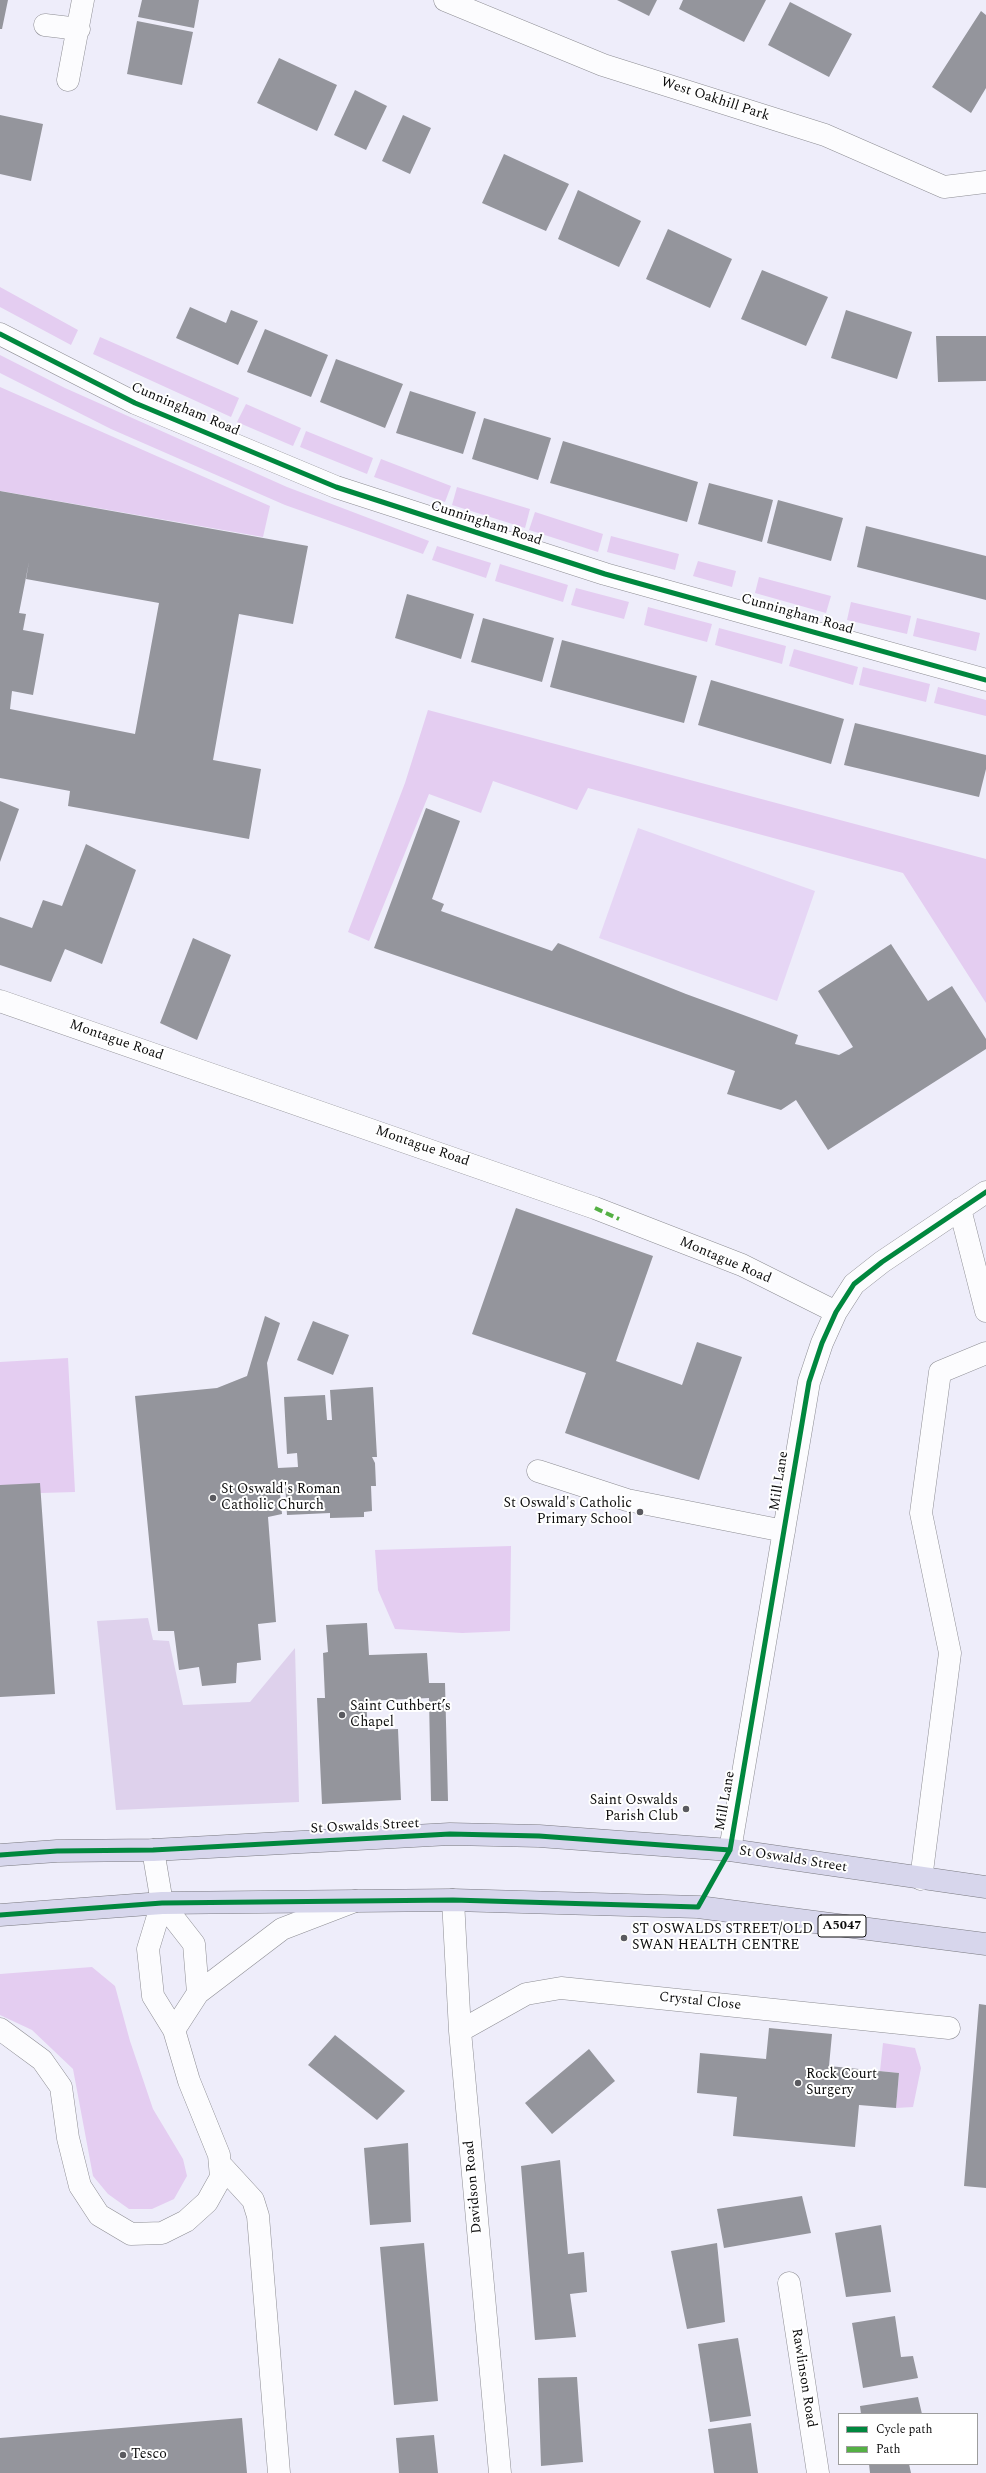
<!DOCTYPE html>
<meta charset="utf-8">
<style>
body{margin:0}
#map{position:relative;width:986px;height:2473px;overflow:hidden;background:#eeedfa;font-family:Spectral,serif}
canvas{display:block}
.legend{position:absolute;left:838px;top:2413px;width:140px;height:52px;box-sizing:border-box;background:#fff;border:1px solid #9d9d9d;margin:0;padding:5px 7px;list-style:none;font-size:12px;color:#0b0b0b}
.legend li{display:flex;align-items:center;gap:8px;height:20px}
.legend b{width:20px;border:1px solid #9d9d9d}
</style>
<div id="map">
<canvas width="986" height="2473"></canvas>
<ul class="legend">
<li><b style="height:5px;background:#00873e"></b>Cycle path</li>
<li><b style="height:5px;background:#54b044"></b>Path</li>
</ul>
</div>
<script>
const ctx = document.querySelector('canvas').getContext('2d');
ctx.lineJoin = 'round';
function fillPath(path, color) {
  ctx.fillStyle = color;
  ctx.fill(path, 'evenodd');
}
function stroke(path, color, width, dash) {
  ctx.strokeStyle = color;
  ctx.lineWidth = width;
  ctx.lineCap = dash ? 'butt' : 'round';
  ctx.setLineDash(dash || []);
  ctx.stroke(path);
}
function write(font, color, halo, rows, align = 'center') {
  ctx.font = font + ' Spectral,serif';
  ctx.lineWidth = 4;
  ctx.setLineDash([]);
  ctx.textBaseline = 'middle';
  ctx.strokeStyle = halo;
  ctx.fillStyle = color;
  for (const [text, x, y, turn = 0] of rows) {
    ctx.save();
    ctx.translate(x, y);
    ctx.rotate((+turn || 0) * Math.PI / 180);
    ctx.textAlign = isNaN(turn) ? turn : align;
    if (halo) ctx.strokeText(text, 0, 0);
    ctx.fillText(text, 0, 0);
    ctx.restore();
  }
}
const green = new Path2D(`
 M 0,287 L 78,330 L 71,345 L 0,307 Z
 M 100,337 L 239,398 L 231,417 L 93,354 Z
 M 0,355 L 65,388 L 287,487 L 429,541 L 423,554 L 285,505 L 111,429 L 0,373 Z
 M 0,387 L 270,506 L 263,537 L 1,491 L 0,494 Z
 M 246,404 L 301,428 L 293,446 L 237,422 Z
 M 306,431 L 373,458 L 367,474 L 300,447 Z
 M 381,459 L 451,486 L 445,502 L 374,477 Z
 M 457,487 L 530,509 L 525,528 L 452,505 Z
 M 535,512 L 603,534 L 598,552 L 529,530 Z
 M 611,536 L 679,554 L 675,570 L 607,552 Z
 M 437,546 L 491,563 L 486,578 L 432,560 Z
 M 698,561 L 736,571 L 732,587 L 693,576 Z
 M 500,564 L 568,585 L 563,602 L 495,581 Z
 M 759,577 L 831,596 L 826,613 L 755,593 Z
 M 576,588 L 629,602 L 624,619 L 571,605 Z
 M 851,602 L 911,616 L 907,634 L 847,620 Z
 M 648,607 L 712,624 L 707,642 L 644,625 Z
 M 917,618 L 980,633 L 976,651 L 913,636 Z
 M 719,628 L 786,646 L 782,664 L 715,645 Z
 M 794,649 L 858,667 L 853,685 L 789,666 Z
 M 863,667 L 930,684 L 926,702 L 859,685 Z
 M 938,687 L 986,700 L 986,716 L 934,703 Z
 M 428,710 L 986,859 L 986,1003 L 903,873 L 588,788 L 577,810 L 493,781 L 481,813 L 429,794 L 369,941 L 348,932 L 405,783 Z
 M 68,1358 L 75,1492 L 41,1493 L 0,1485 L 0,1362 Z
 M 511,1546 L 510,1631 L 462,1633 L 395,1629 L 378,1590 L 375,1550 Z
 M 92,1967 L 115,1986 L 130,2041 L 153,2109 L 183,2159 L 187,2176 L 174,2199 L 152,2209 L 129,2209 L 108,2194 L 93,2176 L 73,2069 L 32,2030 L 0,2015 L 0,1974 Z
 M 883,2043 L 915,2048 L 921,2068 L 913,2107 L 896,2108 L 899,2073 L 880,2071 Z`);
const cemetery = new Path2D(`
 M 148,1618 L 153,1640 L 169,1641 L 183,1705 L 250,1702 L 295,1648 L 299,1802 L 116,1810 L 97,1621 Z`);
const pitch = new Path2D(`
 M 638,828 L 815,891 L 777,1001 L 599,938 Z`);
const building = new Path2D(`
 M 0,0 L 8,0 L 2,29 L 0,29 Z
 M 142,0 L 199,0 L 194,28 L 138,17 Z
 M 617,0 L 657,0 L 649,16 Z
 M 683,0 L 766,0 L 744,42 L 679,9 Z
 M 790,2 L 852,34 L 829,77 L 768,45 Z
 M 981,11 L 986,15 L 986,88 L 971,113 L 932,87 Z
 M 137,21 L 193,32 L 182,85 L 127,74 Z
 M 279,58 L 337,85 L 317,131 L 257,103 Z
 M 355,90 L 387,106 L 366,150 L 334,135 Z
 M 0,115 L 43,124 L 31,181 L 0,174 Z
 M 403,115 L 431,128 L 410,174 L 382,161 Z
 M 504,154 L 569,184 L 546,231 L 482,203 Z
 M 578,190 L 641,221 L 619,267 L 558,239 Z
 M 668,229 L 732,259 L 710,308 L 646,279 Z
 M 762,270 L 828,297 L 806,346 L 741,319 Z
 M 190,307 L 226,323 L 231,310 L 258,321 L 238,365 L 176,338 Z
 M 846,310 L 912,332 L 897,379 L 831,358 Z
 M 265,329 L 328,355 L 311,397 L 247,372 Z
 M 936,336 L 986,336 L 986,381 L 938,382 Z
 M 336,359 L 403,384 L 385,428 L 320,402 Z
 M 410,391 L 476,412 L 463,454 L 396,433 Z
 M 484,418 L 551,438 L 538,480 L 472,459 Z
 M 563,441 L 698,482 L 687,522 L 550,483 Z
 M 709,483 L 773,500 L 762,542 L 698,524 Z
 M 0,491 L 308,546 L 293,624 L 239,614 L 213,760 L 261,769 L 249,839 L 68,806 L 70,791 L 0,778 ZM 29,562 L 26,579 L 159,603 L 135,734 L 10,709 L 12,691 L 33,695 L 44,634 L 23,630 L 26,614 L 19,613 Z
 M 778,500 L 843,518 L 831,561 L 767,543 Z
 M 866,526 L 986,556 L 986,600 L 857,567 Z
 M 407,594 L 474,614 L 461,659 L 395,638 Z
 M 483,618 L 554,638 L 542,682 L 471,662 Z
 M 562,640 L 697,676 L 684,723 L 550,687 Z
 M 711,680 L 844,719 L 831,764 L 698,725 Z
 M 855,723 L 986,755 L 986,769 L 979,797 L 844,765 Z
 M 0,801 L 19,809 L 0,862 Z
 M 426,808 L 460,821 L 432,899 L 444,904 L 441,911 L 552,951 L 558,943 L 686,994 L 798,1035 L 795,1044 L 839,1055 L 853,1047 L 818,991 L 891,944 L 928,1001 L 952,986 L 986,1039 L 986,1049 L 828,1150 L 796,1100 L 781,1110 L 727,1094 L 735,1071 L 374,948 Z
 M 86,844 L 136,870 L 102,964 L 65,949 L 51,982 L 0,965 L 0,917 L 32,928 L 43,900 L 62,906 Z
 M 193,938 L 231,955 L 197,1040 L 160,1023 Z
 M 516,1208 L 653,1256 L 616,1361 L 682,1385 L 697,1342 L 742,1357 L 699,1480 L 565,1433 L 586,1373 L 472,1334 Z
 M 265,1316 L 280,1323 L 267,1363 L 278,1468 L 298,1467 L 297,1453 L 287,1454 L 284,1397 L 325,1395 L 327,1420 L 332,1420 L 330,1390 L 373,1387 L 377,1457 L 372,1457 L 375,1463 L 376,1486 L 371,1486 L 372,1511 L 364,1512 L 364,1517 L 330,1518 L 330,1513 L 287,1515 L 285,1482 L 279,1482 L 282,1514 L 268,1517 L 276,1622 L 258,1624 L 261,1660 L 237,1663 L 236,1683 L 202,1686 L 199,1667 L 179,1670 L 174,1631 L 158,1631 L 135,1396 L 217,1388 L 247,1376 Z
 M 313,1321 L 349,1335 L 333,1375 L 297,1360 Z
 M 40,1483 L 55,1694 L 0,1697 L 0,1485 Z
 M 367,1623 L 369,1655 L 427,1653 L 429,1683 L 445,1683 L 448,1801 L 431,1801 L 429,1698 L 366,1701 L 368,1730 L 398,1729 L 401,1800 L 322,1804 L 317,1698 L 325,1698 L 323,1653 L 328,1652 L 326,1625 Z
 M 979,2004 L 986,2005 L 986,2188 L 964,2186 Z
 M 769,2028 L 832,2034 L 829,2066 L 899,2073 L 896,2108 L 859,2105 L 855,2147 L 733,2136 L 737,2097 L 697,2093 L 700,2053 L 766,2059 Z
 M 335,2035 L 405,2091 L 377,2120 L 308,2065 Z
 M 589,2049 L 615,2081 L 552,2134 L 525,2103 Z
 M 408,2143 L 411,2222 L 370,2225 L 364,2148 Z
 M 560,2160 L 568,2254 L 584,2252 L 587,2292 L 570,2294 L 576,2337 L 535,2340 L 521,2166 Z
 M 802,2196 L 811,2233 L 724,2248 L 717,2209 Z
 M 881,2225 L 891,2292 L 846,2297 L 835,2233 Z
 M 424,2243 L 438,2401 L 394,2405 L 380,2247 Z
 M 717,2243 L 725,2322 L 687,2329 L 671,2251 Z
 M 895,2316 L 901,2357 L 913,2356 L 918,2378 L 863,2388 L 852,2323 Z
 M 738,2338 L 751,2416 L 710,2422 L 698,2344 Z
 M 577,2377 L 583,2462 L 541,2466 L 538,2378 Z
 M 918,2397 L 922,2414 L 861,2414 L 860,2406 Z
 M 242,2418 L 247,2473 L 0,2473 L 0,2438 Z
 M 751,2423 L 758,2473 L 714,2473 L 708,2429 Z
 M 434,2435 L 438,2473 L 399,2473 L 396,2438 Z
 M 869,2464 L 909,2464 L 911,2473 L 870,2473 Z`);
const minor = new Path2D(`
 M 445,0 L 603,65 L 825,135 L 944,187 L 986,182
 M 45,25 L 79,29
 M 68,80 L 83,0
 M 0,334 L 135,403 L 336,487 L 605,574 L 986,680
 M 0,1001 L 595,1208 L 742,1265 L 836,1312
 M 960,1209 L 986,1311
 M 538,1471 L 627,1500 L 784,1531
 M 730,1850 L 809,1382 L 822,1343 L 836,1312 L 854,1284 L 882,1262 L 986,1192
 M 921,1879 L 950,1653 L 921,1513 L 940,1372 L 986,1353
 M 453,1900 L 460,2031 L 500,2473
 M 162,1903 L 194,1944 L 198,1993 L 174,2030
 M 198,1993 L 282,1929 L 355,1901
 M 0,2029 L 42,2060 L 61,2087 L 68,2138 L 80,2186 L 99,2215 L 131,2234 L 162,2233 L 186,2221 L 207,2202 L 221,2177 L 219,2155 L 189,2081 L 174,2030 L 153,1996 L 148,1949 L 162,1903 L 153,1850
 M 460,2031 L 526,1994 L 561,1988 L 949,2028
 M 220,2164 L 253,2200 L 258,2216 L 279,2473
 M 789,2283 L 818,2473`);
const major = new Path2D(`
 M 0,1855 L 57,1851 L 153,1850 L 450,1834 L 539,1836 L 730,1850 L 986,1887
 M 0,1915 L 162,1903 L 453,1900 L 698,1907 L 986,1944`);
const quiet = new Path2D(`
 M 595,1208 L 619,1219`);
const cycleway = new Path2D(`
 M 0,334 L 135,403 L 336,487 L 605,574 L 986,680
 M 0,1855 L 57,1851 L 153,1850 L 450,1834 L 539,1836 L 730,1850
 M 0,1915 L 162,1903 L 453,1900 L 698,1907 L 730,1850 L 809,1382 L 822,1343 L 836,1312 L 854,1284 L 882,1262 L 986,1192`);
const markers = [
 [213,1498,4,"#5a5a5f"],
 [640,1512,4,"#5a5a5f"],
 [342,1715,4,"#5a5a5f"],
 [686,1809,4,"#5a5a5f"],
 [624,1938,4,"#5a5a5f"],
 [798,2083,4,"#5a5a5f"],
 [123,2455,4,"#5a5a5f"]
];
const shields = [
 [842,1926,48]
];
const shieldNames = [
 ["A5047",842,1926]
];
const streetNames = [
 ["West Oakhill Park",715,100,18],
 ["Cunningham Road",185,410,23],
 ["Cunningham Road",486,524,18],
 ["Cunningham Road",797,615,16],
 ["Montague Road",116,1041,19],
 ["Montague Road",422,1147,19],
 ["Montague Road",725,1261,23],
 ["Mill Lane",780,1481,-81],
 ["Mill Lane",726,1801,-80],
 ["St Oswalds Street",365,1827,-3],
 ["St Oswalds Street",793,1860,9],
 ["Crystal Close",700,2002,6],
 ["Davidson Road",474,2187,-95],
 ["Rawlinson Road",803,2378,81]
];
const poiNames = [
 ["St Oswald's Roman",221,1490],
 ["Catholic Church",221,1506],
 ["St Oswald's Catholic",632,1504,"right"],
 ["Primary School",632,1520,"right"],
 ["Saint Cuthbert’s",350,1707],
 ["Chapel",350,1723],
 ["Saint Oswalds",678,1801,"right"],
 ["Parish Club",678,1817,"right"],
 ["ST OSWALDS STREET/OLD",632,1930],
 ["SWAN HEALTH CENTRE",632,1946],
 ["Rock Court",806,2075],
 ["Surgery",806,2091],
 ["Tesco",131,2455]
];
fillPath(green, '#e4cdf1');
fillPath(cemetery, '#ded1ec');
fillPath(pitch, '#e6d6f5');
fillPath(building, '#94959c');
stroke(minor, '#8d8d93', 23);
stroke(major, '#7a7a80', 23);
stroke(minor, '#fcfcfe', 22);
stroke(major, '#d7d6ec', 22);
stroke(quiet, '#54b044', 4, [8, 4]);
stroke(cycleway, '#00873e', 5);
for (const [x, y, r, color] of markers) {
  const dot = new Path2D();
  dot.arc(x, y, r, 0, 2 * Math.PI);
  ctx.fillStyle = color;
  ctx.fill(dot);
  stroke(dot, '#fff', 1.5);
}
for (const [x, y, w] of shields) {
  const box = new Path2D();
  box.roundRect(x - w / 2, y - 11, w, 22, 3);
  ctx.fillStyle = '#fff';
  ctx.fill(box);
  stroke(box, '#0b0b0b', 1);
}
write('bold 13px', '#0b0b0b', null, shieldNames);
write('14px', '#0b0b0b', '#fff', streetNames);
write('14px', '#0b0b0b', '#fff', poiNames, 'left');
</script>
